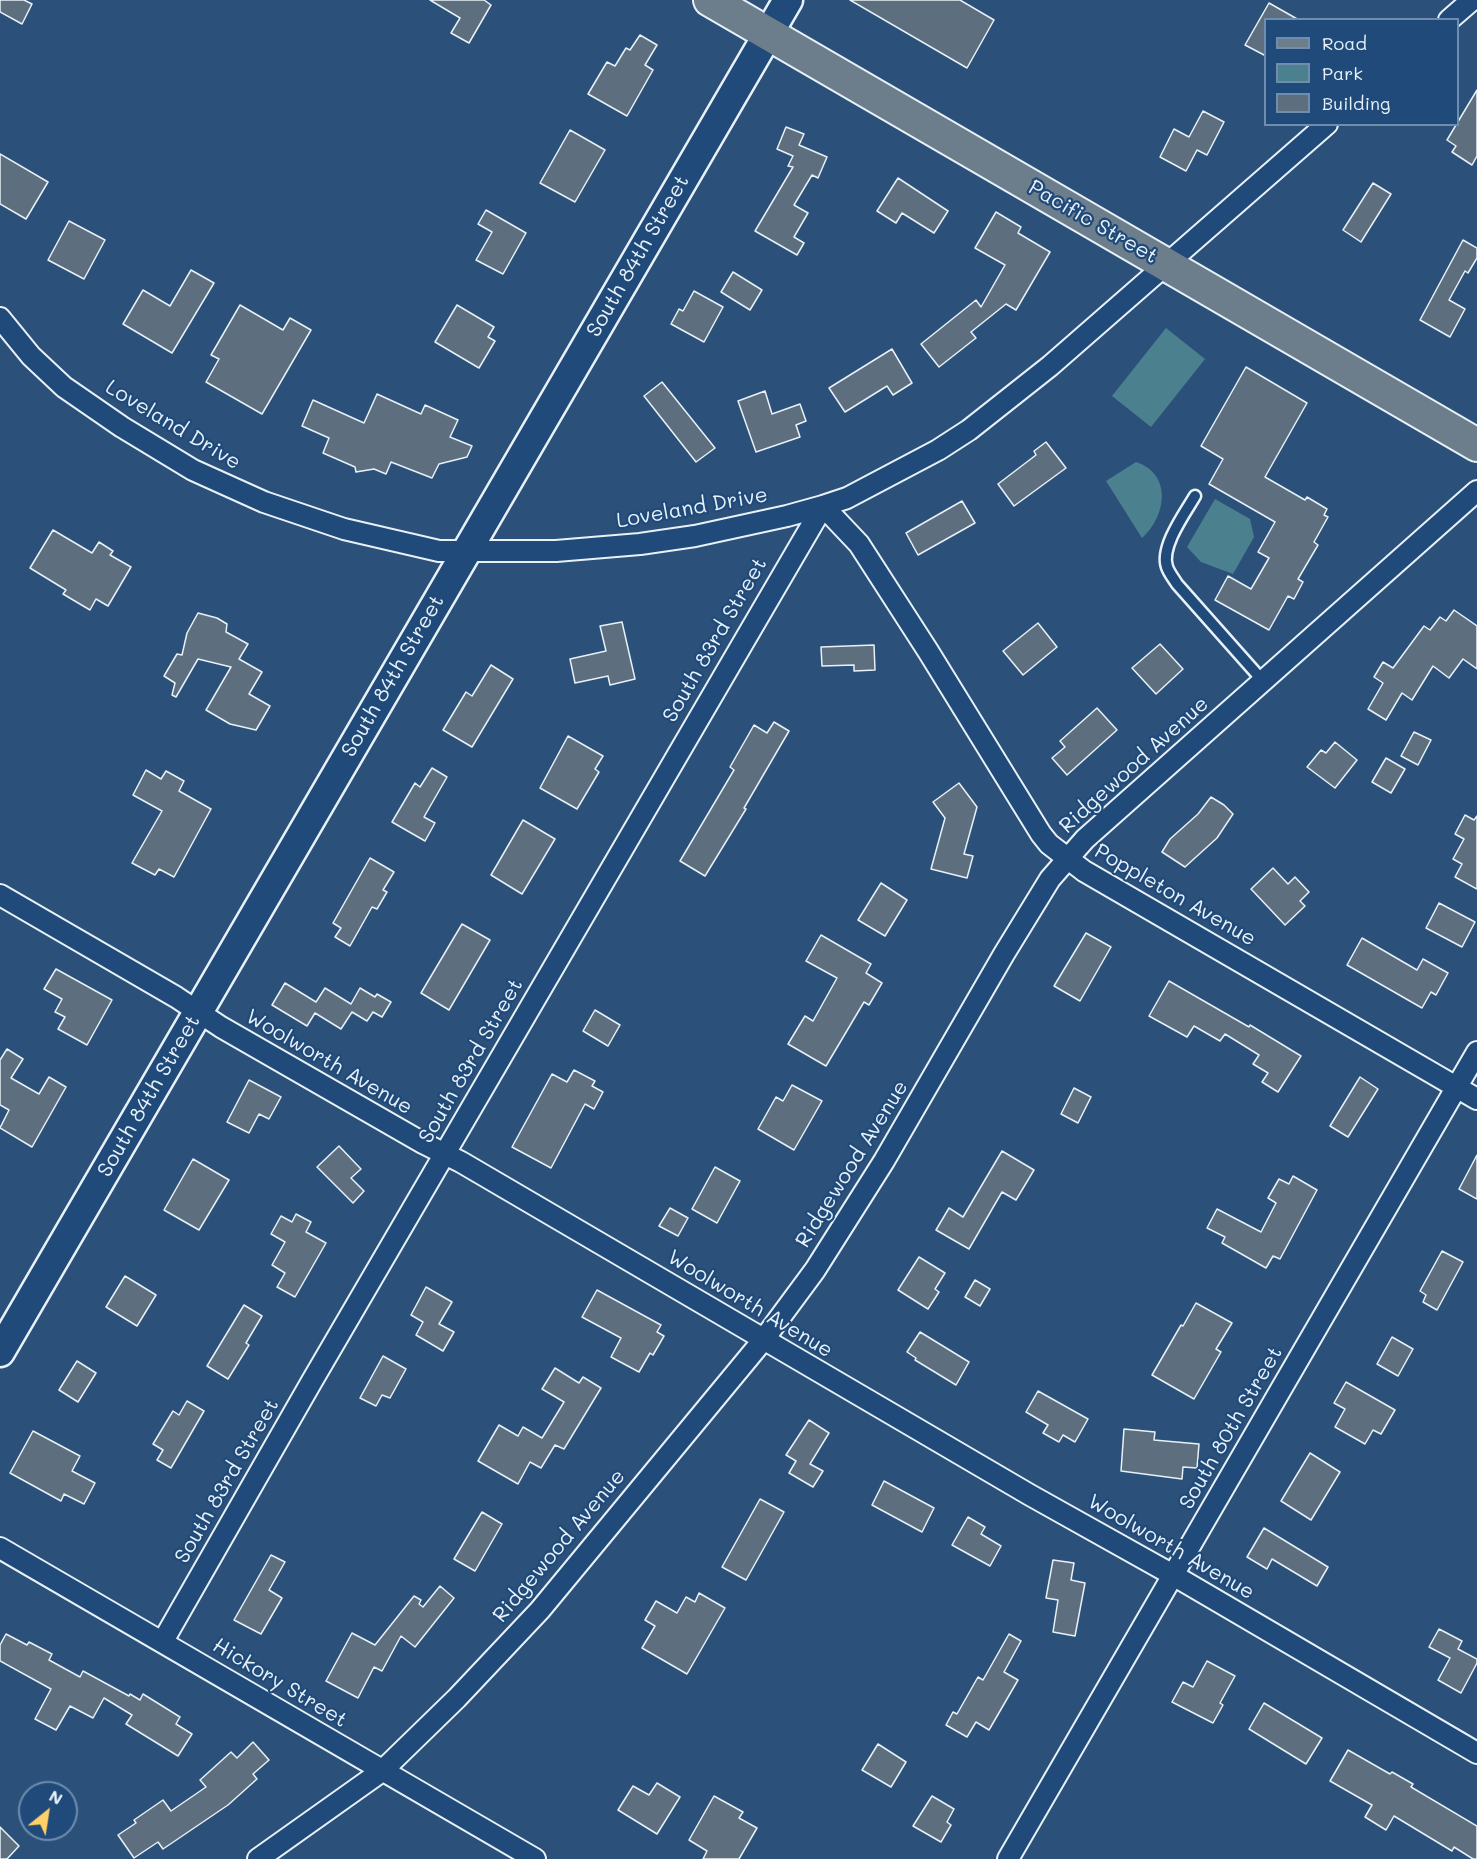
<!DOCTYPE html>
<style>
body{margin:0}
#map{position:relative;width:1477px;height:1859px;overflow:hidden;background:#2b517b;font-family:Mali,sans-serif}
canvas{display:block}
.legend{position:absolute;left:1264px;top:18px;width:195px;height:108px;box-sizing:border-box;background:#1f4a7a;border:2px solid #6f8dac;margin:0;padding:8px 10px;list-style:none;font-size:18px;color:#e8f1f8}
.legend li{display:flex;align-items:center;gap:12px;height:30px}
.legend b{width:30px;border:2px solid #6f8dac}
.north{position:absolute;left:18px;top:1781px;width:60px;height:60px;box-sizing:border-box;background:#1f4a7a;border:2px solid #6f8dac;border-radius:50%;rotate:30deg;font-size:16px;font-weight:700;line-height:24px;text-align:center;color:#e8f1f8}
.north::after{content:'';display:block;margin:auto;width:21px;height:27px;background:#ffd166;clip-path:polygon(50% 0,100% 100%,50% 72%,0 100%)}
</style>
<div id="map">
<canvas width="1477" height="1859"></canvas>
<ul class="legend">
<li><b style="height:8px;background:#6c7d8c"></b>Road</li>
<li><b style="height:16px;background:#4b808e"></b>Park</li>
<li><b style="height:16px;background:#5d6f7e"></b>Building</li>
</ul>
<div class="north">N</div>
</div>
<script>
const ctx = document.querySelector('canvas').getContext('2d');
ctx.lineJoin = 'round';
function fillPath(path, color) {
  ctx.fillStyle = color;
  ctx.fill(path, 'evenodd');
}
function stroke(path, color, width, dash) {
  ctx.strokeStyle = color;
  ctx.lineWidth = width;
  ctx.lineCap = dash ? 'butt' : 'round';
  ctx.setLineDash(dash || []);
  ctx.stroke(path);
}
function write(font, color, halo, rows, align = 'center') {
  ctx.font = font + ' Mali,sans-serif';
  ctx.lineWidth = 4.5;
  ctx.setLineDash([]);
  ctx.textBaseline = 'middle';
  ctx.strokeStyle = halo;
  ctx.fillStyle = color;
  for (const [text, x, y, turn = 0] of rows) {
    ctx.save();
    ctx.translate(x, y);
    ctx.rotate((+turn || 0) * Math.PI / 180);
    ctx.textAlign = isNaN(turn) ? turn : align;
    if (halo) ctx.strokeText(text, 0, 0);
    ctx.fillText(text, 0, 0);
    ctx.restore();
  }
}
const green = new Path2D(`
 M 1166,328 L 1205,359 L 1151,427 L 1112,396 Z
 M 1136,462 C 1173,474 1166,517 1142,538 L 1106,481 Z
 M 1215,499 L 1250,519 L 1254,537 L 1233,574 L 1201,562 L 1187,547 Z`);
const building = new Path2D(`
 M 0,0 L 24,0 L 32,4 L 22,24 L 0,12 Z
 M 430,0 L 484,0 L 491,5 L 469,43 L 451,33 L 460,18 Z
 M 850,0 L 960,0 L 994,20 L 967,68 Z
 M 1269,3 L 1299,20 L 1266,20 L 1266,56 L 1245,45 Z
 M 640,35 L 657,45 L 645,65 L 653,70 L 627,116 L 588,94 L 607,62 L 615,66 L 626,48 L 630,50 Z
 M 1477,90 L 1477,156 L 1472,165 L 1452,152 L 1456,146 L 1447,140 Z
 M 1203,111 L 1224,122 L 1207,155 L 1197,150 L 1186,171 L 1160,157 L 1174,129 L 1189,137 Z
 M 786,127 L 804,134 L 799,145 L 827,157 L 818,178 L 812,175 L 794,205 L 808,213 L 794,237 L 804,243 L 797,255 L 755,231 L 793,167 L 788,166 L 793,156 L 777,149 Z
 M 570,130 L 605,150 L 575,202 L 540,183 Z
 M 0,154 L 48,182 L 26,219 L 0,204 Z
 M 898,178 L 948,211 L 934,233 L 902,213 L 896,223 L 877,211 Z
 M 1373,183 L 1391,194 L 1361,242 L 1343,230 Z
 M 486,210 L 526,233 L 503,274 L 476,260 L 492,232 L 478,224 Z
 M 996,212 L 1021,227 L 1018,233 L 1050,252 L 1016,310 L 1006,304 L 971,332 L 976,338 L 939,367 L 921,344 L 976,300 L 981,307 L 1005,265 L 975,248 Z
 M 69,221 L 105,240 L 84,279 L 48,260 Z
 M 1463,240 L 1477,248 L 1477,258 L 1468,273 L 1465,271 L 1449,300 L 1465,309 L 1450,337 L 1420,320 Z
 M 191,270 L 214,283 L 172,353 L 123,324 L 143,290 L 170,306 Z
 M 733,272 L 762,290 L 750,310 L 721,292 Z
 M 694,291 L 723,307 L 704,342 L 671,324 L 679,309 L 683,311 Z
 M 240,305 L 283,330 L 290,318 L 311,330 L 262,414 L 206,382 L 219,359 L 211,355 Z
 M 457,305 L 494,327 L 488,337 L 495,341 L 479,368 L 435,342 Z
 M 892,349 L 912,383 L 893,395 L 887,386 L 845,412 L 829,388 Z
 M 1246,367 L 1307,403 L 1265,477 L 1305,500 L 1307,497 L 1327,509 L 1324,515 L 1328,517 L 1314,542 L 1318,545 L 1298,579 L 1303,582 L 1294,599 L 1288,596 L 1269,630 L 1215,600 L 1228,576 L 1251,589 L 1269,558 L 1258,552 L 1275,522 L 1209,484 L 1223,459 L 1201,446 Z
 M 662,382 L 715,448 L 696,462 L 644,396 Z
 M 765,391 L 772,414 L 800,404 L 806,421 L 796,425 L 800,437 L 756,452 L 738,401 Z
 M 377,394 L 421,414 L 425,405 L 458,420 L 450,437 L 472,446 L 467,457 L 439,464 L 432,478 L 391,462 L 386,474 L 374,469 L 356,472 L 355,467 L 323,453 L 329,438 L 302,426 L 313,400 L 364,423 Z
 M 1046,442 L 1066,468 L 1014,506 L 998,484 L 1036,455 L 1034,451 Z
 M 962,501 L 975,523 L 918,555 L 906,533 Z
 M 53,530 L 92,553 L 99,542 L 113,551 L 110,555 L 131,567 L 108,606 L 96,599 L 90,610 L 63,594 L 66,590 L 30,568 Z
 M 1454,610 L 1477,626 L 1477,669 L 1463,659 L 1449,678 L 1433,666 L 1412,700 L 1402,693 L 1386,720 L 1368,709 L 1383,683 L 1374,677 L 1383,662 L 1393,668 L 1424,626 L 1430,630 L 1440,617 L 1446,621 Z
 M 198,613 L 217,618 L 227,624 L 226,632 L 248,644 L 239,659 L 262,672 L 249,694 L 270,706 L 256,730 L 230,724 L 206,710 L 231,667 L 198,659 L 176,697 L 172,695 L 175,683 L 164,676 L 177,654 L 182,655 L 187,633 Z
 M 622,622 L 635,679 L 610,685 L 608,676 L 575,683 L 570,659 L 606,651 L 600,626 Z
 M 1038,623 L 1057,647 L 1023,675 L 1003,651 Z
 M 1160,644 L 1183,669 L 1156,694 L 1132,668 Z
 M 874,645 L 875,670 L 854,671 L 854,665 L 822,666 L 821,647 Z
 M 491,665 L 513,679 L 472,747 L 443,730 L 466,692 L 472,696 Z
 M 1097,708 L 1117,730 L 1067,775 L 1052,758 L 1065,747 L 1060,741 Z
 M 774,722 L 789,731 L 744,808 L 746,809 L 705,876 L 680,861 L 734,770 L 730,767 L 754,725 L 767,733 Z
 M 1414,732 L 1431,740 L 1418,765 L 1401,756 Z
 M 568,736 L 603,756 L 595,769 L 599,772 L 577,809 L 540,788 Z
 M 1335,742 L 1357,760 L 1335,788 L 1307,767 L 1321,750 L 1326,753 Z
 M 1386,758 L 1405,769 L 1391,793 L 1372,782 Z
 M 432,768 L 447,777 L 424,817 L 435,823 L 425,841 L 392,822 L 415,783 L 420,787 Z
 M 146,770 L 161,779 L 166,771 L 184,781 L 179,791 L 211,809 L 174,877 L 159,869 L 155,875 L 132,863 L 162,811 L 133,795 Z
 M 959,783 L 977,807 L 964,854 L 973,856 L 967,878 L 931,869 L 945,818 L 933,802 Z
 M 1211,797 L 1224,805 L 1233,814 L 1217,838 L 1185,867 L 1162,852 L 1170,839 L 1198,814 Z
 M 1465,815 L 1474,820 L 1477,816 L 1477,889 L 1455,877 L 1462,864 L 1453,859 L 1464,839 L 1455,834 Z
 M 523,820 L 555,839 L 522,894 L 491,875 Z
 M 370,858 L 394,872 L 383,890 L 387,892 L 377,909 L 372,907 L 350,946 L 335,937 L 341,928 L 333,923 Z
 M 1273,868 L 1288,884 L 1295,877 L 1309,892 L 1300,901 L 1305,906 L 1285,925 L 1251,889 Z
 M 881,883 L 907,900 L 885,936 L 858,920 Z
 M 1439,903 L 1475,922 L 1462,947 L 1426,928 Z
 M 462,924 L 490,940 L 449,1010 L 421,993 Z
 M 1086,933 L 1111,947 L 1080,1001 L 1054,986 Z
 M 821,935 L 871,964 L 866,973 L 882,983 L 869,1005 L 864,1002 L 826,1066 L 788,1044 L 805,1016 L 813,1021 L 837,978 L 806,961 Z
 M 1362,938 L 1417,970 L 1423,959 L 1448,973 L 1436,995 L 1431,992 L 1422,1008 L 1347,965 Z
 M 56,969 L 112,1000 L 87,1045 L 58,1029 L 65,1017 L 55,1012 L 62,999 L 44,989 Z
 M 1169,981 L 1249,1027 L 1250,1025 L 1301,1056 L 1278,1092 L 1262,1082 L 1268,1073 L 1253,1064 L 1259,1055 L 1225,1034 L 1220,1041 L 1194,1026 L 1187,1037 L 1149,1016 Z
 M 285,983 L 316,1002 L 325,988 L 351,1004 L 360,988 L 375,997 L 377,994 L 391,1002 L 382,1017 L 373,1012 L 367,1021 L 352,1012 L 341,1029 L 315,1013 L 307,1026 L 272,1005 Z
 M 595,1010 L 620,1025 L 608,1046 L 583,1031 Z
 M 7,1049 L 23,1059 L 11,1078 L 39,1094 L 49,1077 L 66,1087 L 32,1147 L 0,1128 L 9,1110 L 0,1105 L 0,1060 Z
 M 574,1070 L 595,1081 L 592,1086 L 603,1092 L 594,1109 L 585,1104 L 551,1168 L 512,1147 L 552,1074 L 567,1082 Z
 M 1360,1077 L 1378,1089 L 1348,1137 L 1330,1126 Z
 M 249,1080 L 281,1097 L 269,1119 L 259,1114 L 249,1133 L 227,1122 Z
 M 792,1085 L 822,1101 L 794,1150 L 758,1129 L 776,1097 L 783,1101 Z
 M 1074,1088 L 1091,1097 L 1078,1123 L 1061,1114 Z
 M 339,1146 L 361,1169 L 351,1178 L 364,1191 L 353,1203 L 317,1167 Z
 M 1002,1151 L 1034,1170 L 1016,1200 L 1002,1192 L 969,1249 L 936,1230 L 949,1208 L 963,1217 Z
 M 1477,1155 L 1477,1199 L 1459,1189 Z
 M 193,1159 L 229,1180 L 199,1230 L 164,1210 Z
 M 715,1167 L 740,1181 L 717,1223 L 692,1209 Z
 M 1293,1176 L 1317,1190 L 1280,1259 L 1273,1256 L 1266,1268 L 1222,1243 L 1225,1237 L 1207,1228 L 1217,1209 L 1261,1232 L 1276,1203 L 1268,1198 L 1279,1179 L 1289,1184 Z
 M 670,1208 L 688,1218 L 678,1236 L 659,1226 Z
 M 296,1214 L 311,1222 L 306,1232 L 326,1243 L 295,1297 L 277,1287 L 285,1273 L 272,1265 L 285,1242 L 271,1234 L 281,1216 L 292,1222 Z
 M 1442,1251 L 1463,1262 L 1437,1310 L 1423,1302 L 1426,1295 L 1420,1291 Z
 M 919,1257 L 945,1273 L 935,1289 L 939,1292 L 928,1309 L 898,1290 Z
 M 125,1276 L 156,1295 L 137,1326 L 106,1307 Z
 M 975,1280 L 990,1289 L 980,1306 L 965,1297 Z
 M 426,1287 L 452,1302 L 439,1324 L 454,1332 L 443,1351 L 416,1335 L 423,1322 L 411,1315 Z
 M 597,1290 L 661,1325 L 657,1332 L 664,1336 L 653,1355 L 650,1353 L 639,1372 L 611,1357 L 621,1338 L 582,1317 Z
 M 1196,1303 L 1232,1323 L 1216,1349 L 1221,1352 L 1194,1399 L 1152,1375 L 1181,1325 L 1183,1326 Z
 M 244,1305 L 262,1316 L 246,1343 L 249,1345 L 228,1379 L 207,1366 Z
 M 920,1332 L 969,1362 L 956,1385 L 915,1360 L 916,1358 L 907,1352 Z
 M 1392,1337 L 1413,1349 L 1398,1376 L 1377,1364 Z
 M 383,1356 L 406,1369 L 390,1398 L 382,1395 L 376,1406 L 360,1398 Z
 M 77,1361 L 96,1373 L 78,1402 L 59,1390 Z
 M 555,1368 L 579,1383 L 583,1377 L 601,1388 L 564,1449 L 555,1445 L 541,1468 L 530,1462 L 518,1484 L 478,1461 L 499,1425 L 518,1436 L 523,1427 L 542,1438 L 564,1402 L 542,1389 Z
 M 1346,1382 L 1395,1410 L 1381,1434 L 1373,1430 L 1365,1444 L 1335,1427 L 1345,1409 L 1334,1403 Z
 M 1038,1391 L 1088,1419 L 1075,1442 L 1063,1435 L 1059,1442 L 1043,1433 L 1048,1425 L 1026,1412 Z
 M 187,1401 L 204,1411 L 171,1468 L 157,1460 L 163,1450 L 153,1444 L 173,1411 L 179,1415 Z
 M 809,1420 L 829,1433 L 810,1464 L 823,1471 L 813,1487 L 789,1473 L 796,1461 L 786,1455 Z
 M 1124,1429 L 1155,1432 L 1154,1440 L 1199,1444 L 1197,1468 L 1183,1467 L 1182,1479 L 1121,1471 Z
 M 33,1431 L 80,1456 L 72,1471 L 95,1483 L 84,1504 L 64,1494 L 61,1501 L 10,1473 Z
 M 1310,1453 L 1340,1472 L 1311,1520 L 1281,1501 Z
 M 884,1481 L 934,1508 L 922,1532 L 872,1505 Z
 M 760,1499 L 784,1512 L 746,1580 L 722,1567 Z
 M 482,1512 L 502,1524 L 475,1571 L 454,1559 Z
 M 968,1517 L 985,1527 L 981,1534 L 1001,1546 L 990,1566 L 952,1545 Z
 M 1264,1528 L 1328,1567 L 1317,1586 L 1272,1559 L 1267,1569 L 1247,1557 Z
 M 271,1555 L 285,1562 L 269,1590 L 282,1598 L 261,1634 L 234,1620 Z
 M 1053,1560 L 1074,1563 L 1071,1580 L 1085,1583 L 1075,1636 L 1053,1632 L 1058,1600 L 1046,1598 Z
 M 440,1586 L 454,1598 L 415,1647 L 401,1636 L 382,1671 L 374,1667 L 358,1698 L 326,1681 L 352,1633 L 375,1645 L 414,1596 L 421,1600 L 419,1604 L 423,1607 Z
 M 699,1593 L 725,1608 L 687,1674 L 642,1648 L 655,1626 L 645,1620 L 656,1601 L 677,1613 L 686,1597 L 695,1602 Z
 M 1439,1629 L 1462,1641 L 1458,1649 L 1477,1659 L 1477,1663 L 1461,1693 L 1438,1680 L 1450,1658 L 1429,1647 Z
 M 6,1634 L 27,1645 L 29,1642 L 52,1654 L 49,1660 L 80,1677 L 83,1671 L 129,1696 L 130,1694 L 140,1700 L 143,1694 L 180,1717 L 176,1724 L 192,1734 L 178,1756 L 126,1724 L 132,1715 L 104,1698 L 93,1718 L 70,1706 L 56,1730 L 35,1719 L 51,1689 L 0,1661 L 0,1645 Z
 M 1009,1634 L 1021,1641 L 1004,1672 L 1018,1680 L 989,1730 L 976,1722 L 967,1737 L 946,1725 L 953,1712 L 957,1714 L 978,1677 L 983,1680 Z
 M 1207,1661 L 1235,1676 L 1220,1703 L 1223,1705 L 1213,1723 L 1172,1702 L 1183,1682 L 1193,1687 Z
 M 1264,1703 L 1322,1738 L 1306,1764 L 1249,1729 Z
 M 253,1742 L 269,1760 L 253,1774 L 257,1779 L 228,1805 L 163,1849 L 158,1842 L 134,1858 L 118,1835 L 136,1823 L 134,1820 L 163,1800 L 171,1811 L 206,1787 L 200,1780 L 231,1752 L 237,1758 Z
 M 878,1744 L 906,1762 L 891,1787 L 862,1770 Z
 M 1348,1750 L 1390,1774 L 1392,1772 L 1413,1784 L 1411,1787 L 1477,1826 L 1477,1859 L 1473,1859 L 1454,1847 L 1452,1851 L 1394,1816 L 1386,1830 L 1365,1817 L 1372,1805 L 1330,1781 Z
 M 657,1783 L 680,1797 L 657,1834 L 618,1810 L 633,1786 L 649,1795 Z
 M 714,1796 L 743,1812 L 739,1818 L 757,1828 L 739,1859 L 703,1859 L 707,1851 L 689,1840 Z
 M 932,1796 L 954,1809 L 947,1822 L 951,1825 L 941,1842 L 913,1826 Z
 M 0,1827 L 19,1846 L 7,1859 L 0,1859 Z`);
const service = new Path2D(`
 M 1195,496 C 1185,513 1160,547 1167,567 C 1169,573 1174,579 1177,584 L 1263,681`);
const minor = new Path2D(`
 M 1449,20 L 1472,0
 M 0,318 L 31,356 L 64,387 L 122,427 L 193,470 L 264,502 L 344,529 L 439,551 L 556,551 L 640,544 L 695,536 L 787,516 L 823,506 L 847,498 L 938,450 L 969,430 L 1050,366 L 1327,124
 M 0,895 L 176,997 L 221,1027 L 423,1143 L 461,1162 L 1030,1495 L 1173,1575 L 1477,1753
 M 0,1548 L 535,1859
 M 163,1641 L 312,1381 L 823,506 L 859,544 L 928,651 L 1041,834 L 1049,844 L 1084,871 L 1477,1099
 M 258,1859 L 382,1771 L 457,1698 L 540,1610 L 764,1339 L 815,1270 L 884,1161 L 1004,954 L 1050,879 L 1085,839 L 1477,491
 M 1008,1859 L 1477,1052`);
const secondary = new Path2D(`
 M 0,1352 L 788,0`);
const primary = new Path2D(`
 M 710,0 L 1477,445`);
const streetNames = [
 ["Pacific Street",1093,222,30],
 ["South 84th Street",638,256,-60],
 ["Loveland Drive",173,425,31],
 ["Loveland Drive",692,508,-10],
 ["South 83rd Street",715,640,-60],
 ["South 84th Street",393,676,-60],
 ["Ridgewood Avenue",1134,765,-42],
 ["Poppleton Avenue",1175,895,30],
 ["South 83rd Street",471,1061,-60],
 ["Woolworth Avenue",329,1062,30],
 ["South 84th Street",149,1096,-60],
 ["Ridgewood Avenue",852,1164,-58],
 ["Woolworth Avenue",750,1304,31],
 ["South 80th Street",1231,1428,-60],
 ["South 83rd Street",227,1481,-60],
 ["Ridgewood Avenue",559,1546,-50],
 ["Woolworth Avenue",1171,1547,30],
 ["Hickory Street",280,1683,31]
];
fillPath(green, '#4b808e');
fillPath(building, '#5d6f7e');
stroke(building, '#e8f1f8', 1.5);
stroke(service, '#e8f1f8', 15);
stroke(minor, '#e8f1f8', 24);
stroke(secondary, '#e8f1f8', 33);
stroke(primary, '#e8f1f8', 36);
stroke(service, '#1f4a7a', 10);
stroke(minor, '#1f4a7a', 20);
stroke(secondary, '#1f4a7a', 28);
stroke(primary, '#6c7d8c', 32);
write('21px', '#e8f1f8', '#1f4a7a', streetNames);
</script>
